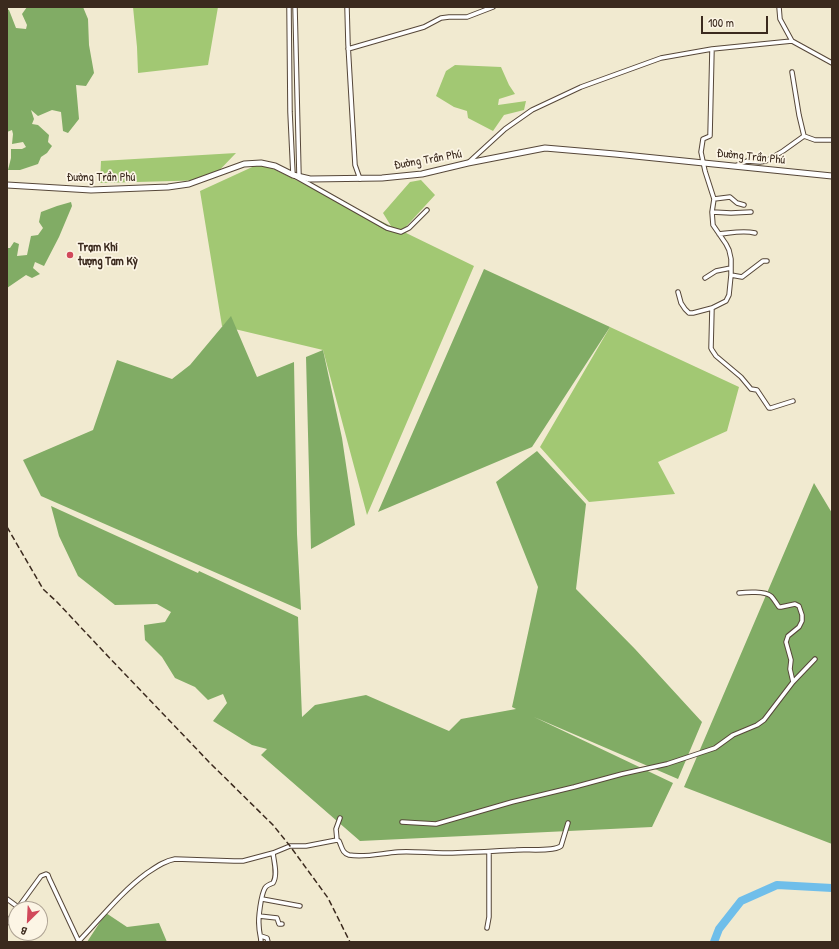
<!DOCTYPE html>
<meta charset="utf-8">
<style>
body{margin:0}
#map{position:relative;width:839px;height:949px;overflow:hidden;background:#f1ead0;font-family:"Patrick Hand",sans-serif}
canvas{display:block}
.frame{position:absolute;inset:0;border:8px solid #3b2a1e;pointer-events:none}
.north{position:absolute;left:8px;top:901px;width:40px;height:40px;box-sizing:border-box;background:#fcf5e5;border:1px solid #afa495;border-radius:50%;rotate:204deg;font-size:11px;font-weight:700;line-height:16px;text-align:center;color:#3b2a1e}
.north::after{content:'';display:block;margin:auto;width:14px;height:18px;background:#d1495b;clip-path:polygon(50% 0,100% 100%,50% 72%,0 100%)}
.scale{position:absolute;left:701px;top:16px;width:67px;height:18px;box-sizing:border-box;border:2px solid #3b2a1e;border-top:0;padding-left:5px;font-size:12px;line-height:14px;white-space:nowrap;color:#3b2a1e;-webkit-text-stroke:3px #fcf5e5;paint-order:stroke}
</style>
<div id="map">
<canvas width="839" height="949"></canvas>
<div class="frame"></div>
<div class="north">B</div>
<div class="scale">100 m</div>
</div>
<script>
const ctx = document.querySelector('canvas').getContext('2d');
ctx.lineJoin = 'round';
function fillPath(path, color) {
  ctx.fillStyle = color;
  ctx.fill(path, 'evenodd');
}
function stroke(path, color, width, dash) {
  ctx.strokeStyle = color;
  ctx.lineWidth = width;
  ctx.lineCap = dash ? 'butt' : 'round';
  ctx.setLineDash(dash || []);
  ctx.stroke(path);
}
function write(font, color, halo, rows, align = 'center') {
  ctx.font = font + ' "Patrick Hand",sans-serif';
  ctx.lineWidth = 3.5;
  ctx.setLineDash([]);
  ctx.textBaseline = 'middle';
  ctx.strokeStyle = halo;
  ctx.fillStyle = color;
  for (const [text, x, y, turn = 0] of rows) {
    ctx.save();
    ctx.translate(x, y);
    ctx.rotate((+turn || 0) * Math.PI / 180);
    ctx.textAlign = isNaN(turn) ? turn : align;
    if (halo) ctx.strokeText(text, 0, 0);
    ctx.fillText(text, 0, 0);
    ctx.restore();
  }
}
const green = new Path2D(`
 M 133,7 L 218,7 L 208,65 L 138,73 L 137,47 Z
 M 455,65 L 501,67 L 509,85 L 515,94 L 499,99 L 498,105 L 526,101 L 524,110 L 504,115 L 493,131 L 468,118 L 467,111 L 454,107 L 436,96 L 446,71 Z
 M 236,153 L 210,180 L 100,183 L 101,161 Z
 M 261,163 L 391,226 L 383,213 L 410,182 L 421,180 L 435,195 L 402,231 L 474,266 L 367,515 L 323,350 L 222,326 L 200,191 Z
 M 610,327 L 739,387 L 727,431 L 658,462 L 675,494 L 589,502 L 540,447 Z`);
const forest = new Path2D(`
 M 27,7 L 83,7 L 88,19 L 89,45 L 94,73 L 86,86 L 76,85 L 79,119 L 68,133 L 63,131 L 61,112 L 52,110 L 38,116 L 31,110 L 34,119 L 32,124 L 38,125 L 49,135 L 48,142 L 52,146 L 47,153 L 41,157 L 38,164 L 20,170 L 8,170 L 11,158 L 11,149 L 22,149 L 26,147 L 23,142 L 12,144 L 13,134 L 12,130 L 7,132 L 7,9 L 9,10 L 16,28 L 26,29 L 27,25 L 22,14 Z
 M 71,202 L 72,206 L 59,237 L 44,266 L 35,262 L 33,268 L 40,274 L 32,278 L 26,275 L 7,288 L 7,248 L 10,248 L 14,242 L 19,244 L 17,256 L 27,255 L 31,236 L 38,235 L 43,228 L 39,222 L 41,212 L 57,206 Z
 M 484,269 L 610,327 L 532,447 L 378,512 Z
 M 231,316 L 257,377 L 294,362 L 297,534 L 301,610 L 41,496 L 23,460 L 93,430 L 117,360 L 172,379 L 190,365 Z
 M 323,350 L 342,438 L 355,525 L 311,549 L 306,357 Z
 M 537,451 L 586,504 L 576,589 L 635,649 L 702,722 L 678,779 L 534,717 L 673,783 L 652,827 L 360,841 L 261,755 L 267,749 L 252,745 L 213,721 L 227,703 L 223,694 L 208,700 L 195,687 L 175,678 L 162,657 L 145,640 L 144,625 L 165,622 L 171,612 L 157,604 L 115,605 L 78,576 L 59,536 L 51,506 L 198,573 L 199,571 L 298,617 L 302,717 L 315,705 L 366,695 L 449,731 L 461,719 L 516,709 L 512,707 L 538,587 L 496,482 Z
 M 814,483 L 832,513 L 832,844 L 684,787 Z
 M 106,913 L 127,927 L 159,923 L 167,942 L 87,942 Z`);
const river = new Path2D(`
 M 714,942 L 719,929 L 741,901 L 777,885 L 832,888`);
const street = new Path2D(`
 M 289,7 L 290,112 L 293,175 L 387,228 L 401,232 L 409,228 L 427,210
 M 295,7 L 299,176
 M 347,7 L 348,44 L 355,165 L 360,179
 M 779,7 L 780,19 L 792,41
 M 348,49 L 424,27 L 441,18 L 449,17 L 467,17 L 493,7
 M 792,72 L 799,115 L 804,136
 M 804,136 L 815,140 L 832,140
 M 469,162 L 505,129 L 532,110 L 581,87 L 661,58 L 712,49 L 792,41 L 832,63
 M 735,166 L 747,161 L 760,162 L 766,161 L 783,151 L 804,136
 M 714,199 L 730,197 L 737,203 L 744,205
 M 712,212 L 731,213 L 751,212
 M 719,234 C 731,233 743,230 755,233
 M 731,275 L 742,277 L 763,261 L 767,261
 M 705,278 L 716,271 L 731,268
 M 678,292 L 681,303 L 685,309 L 689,313 L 693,313 L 712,308 L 726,301 L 729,295 L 731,275 L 731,259 L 729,250 L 726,244 L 713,225 L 712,212 L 714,199 L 705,171 L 701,152 L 703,139 L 710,136 L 712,49
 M 712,308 L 711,348 L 712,350 L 716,356 L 741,377 L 751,389 L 757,390 L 769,408 L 771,408 L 793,401
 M 739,593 C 747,592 765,591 771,596 C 774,599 776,603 779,607 L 781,607 L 795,604 L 799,606 L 802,615 L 802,621 L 799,627 L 788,636 L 786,642 L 791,660 L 790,669 L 793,682
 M 340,818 L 336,829 L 337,840 L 339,841 C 342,847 342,853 349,855 C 365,858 382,853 398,852 C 413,851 428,853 443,853 C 468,853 492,851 516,850 C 527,849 553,852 561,846 L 568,823
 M 402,822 L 436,824 L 512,802 L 574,787 L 622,774 L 667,764 L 715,748 L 733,735 L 757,725 L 764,720 L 793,682 L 815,659
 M 7,899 L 18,907
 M 262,899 L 300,906
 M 17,909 L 41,876 L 46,874 L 48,875 L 49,878 L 79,942
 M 259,916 L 277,918 L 279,924 L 282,924
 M 7,923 L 16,910
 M 487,928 L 489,917 L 489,852
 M 261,936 L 267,938 L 268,942
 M 79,941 C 101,918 121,892 147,873 C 156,867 164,861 175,859 L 234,861 L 243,861 L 273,853 L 290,846 L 306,846 L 337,840
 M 261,942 C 261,937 259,932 259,926 C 258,918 261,895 265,888 C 267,885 270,884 273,883 C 278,875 274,862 273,853`);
const secondary = new Path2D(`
 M 7,185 L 91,190 L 168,187 L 189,184 L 244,164 L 261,163 L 275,166 L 293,175 L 310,179 L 382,178 L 422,174 L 468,163 L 545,148 L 615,154 L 832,176`);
const rail = new Path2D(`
 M 7,527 L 43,589 L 57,602 L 103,651 L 209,762 L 273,825 L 290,846 L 328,898 L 350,942`);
const markers = [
 [70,255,4,"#d1495b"]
];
const streetNames = [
 ["Đường Trần Phú",751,157,6],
 ["Đường Trần Phú",428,160,-10],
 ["Đường Trần Phú",101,178]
];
const poiNames = [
 ["Trạm Khí",78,248],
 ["tượng Tam Kỳ",78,262]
];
fillPath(green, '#a2c873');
fillPath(forest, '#81ac65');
stroke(river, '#6fbeea', 8);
stroke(street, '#564739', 5.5);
stroke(secondary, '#564739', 7);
stroke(street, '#fff', 3.5);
stroke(secondary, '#fff', 5);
stroke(rail, '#3b2a1e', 1.5, [6, 3]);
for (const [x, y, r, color] of markers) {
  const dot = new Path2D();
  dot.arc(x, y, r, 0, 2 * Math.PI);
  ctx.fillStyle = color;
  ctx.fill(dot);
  stroke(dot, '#fcf5e5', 1.5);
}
write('12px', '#3b2a1e', '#fcf5e5', streetNames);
write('bold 12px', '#3b2a1e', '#fcf5e5', poiNames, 'left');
</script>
